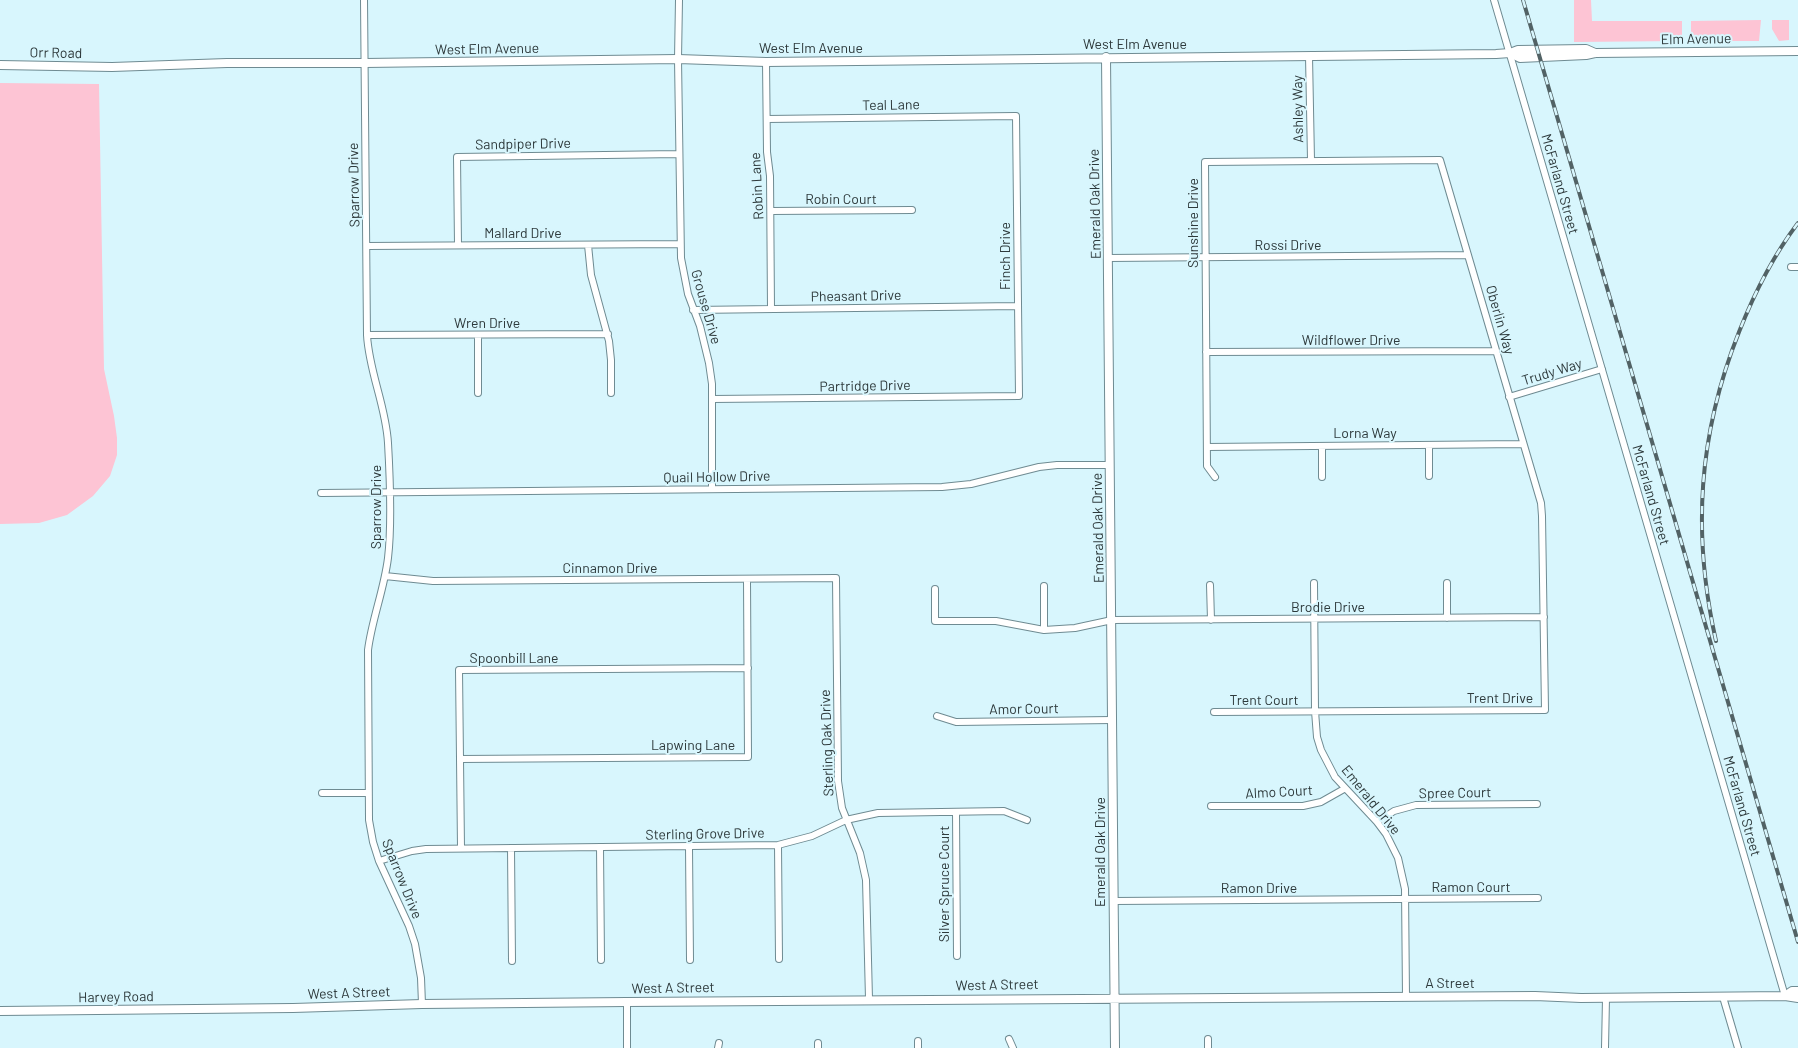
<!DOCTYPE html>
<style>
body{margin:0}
canvas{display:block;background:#d8f6fd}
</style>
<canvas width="1798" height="1048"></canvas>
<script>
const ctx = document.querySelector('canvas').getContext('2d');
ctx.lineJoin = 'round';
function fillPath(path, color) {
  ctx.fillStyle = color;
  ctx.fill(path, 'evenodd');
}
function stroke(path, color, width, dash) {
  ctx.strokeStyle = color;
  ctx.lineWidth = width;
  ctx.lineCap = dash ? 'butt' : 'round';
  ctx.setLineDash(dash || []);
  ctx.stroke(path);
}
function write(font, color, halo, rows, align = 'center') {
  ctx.font = font + ' Barlow,sans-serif';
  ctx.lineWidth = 4;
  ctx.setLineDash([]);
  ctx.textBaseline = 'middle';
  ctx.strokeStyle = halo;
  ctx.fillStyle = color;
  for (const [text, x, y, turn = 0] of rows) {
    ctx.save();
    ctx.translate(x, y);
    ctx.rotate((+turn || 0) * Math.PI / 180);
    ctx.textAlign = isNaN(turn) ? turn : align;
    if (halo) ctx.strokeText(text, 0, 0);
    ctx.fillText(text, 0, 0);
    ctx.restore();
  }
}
const green = new Path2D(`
 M 1574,0 L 1591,0 L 1592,21 L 1682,21 L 1682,39 L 1681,41 L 1574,42 Z
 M 1761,20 L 1759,41 L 1693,41 L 1691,38 L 1691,21 Z
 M 1772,20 L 1789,20 L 1789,40 L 1779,41 L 1772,29 Z
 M 0,83 L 99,84 L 104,369 L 114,416 L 117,438 L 117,455 L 110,476 L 93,496 L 67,515 L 39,523 L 0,524 Z`);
const minor = new Path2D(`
 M 364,0 L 367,335 C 369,372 386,406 388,443 C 390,478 392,524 388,558 C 384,590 372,619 368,650 L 369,820 L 373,842 L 379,861 L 409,926 L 415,944 L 421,978 L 422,1004
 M 679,0 L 678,59 L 681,258 L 688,294 L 700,326 L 709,363 L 712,384 L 712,489
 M 1494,0 L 1785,996
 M 1309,56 L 1311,160
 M 766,62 L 767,152 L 770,176 L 771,309
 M 771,211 L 912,210
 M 458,245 L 457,157 L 679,154
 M 588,245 L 591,275 L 609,341 L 611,360 L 611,393
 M 367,246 L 680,244
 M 1108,258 L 1468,255
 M 1791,267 L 1798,267
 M 693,310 L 1018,306
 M 367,335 L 608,334
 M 478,335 L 478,393
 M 1206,352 L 1496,351
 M 1509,397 L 1602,369
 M 712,399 L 1019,396 L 1016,116 L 767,119
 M 1429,445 L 1429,476
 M 1322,446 L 1322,477
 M 1207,447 L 1523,444
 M 321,493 L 942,487 L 971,484 L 1039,467 L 1057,465 L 1110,465
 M 385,576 L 433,581 L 836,578 L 838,781 L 842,808 L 860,853 L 866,880 L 869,999
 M 1314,583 L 1315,711 L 1317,737 L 1321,750 L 1335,777 L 1377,822 L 1386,834 L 1398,858 L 1405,889 L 1406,997
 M 1447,583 L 1447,618
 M 1210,585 L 1211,620
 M 1044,586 L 1044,630
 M 935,589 L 935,621 L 996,621 L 1044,630 L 1075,628 L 1112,620 L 1544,617
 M 1214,712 L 1545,710 L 1542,516 L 1541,503 L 1440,160 L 1205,162 L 1207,466 L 1215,477
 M 937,716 L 956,722 L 1112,720
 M 460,759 L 748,757 L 747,579
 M 322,793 L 368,793
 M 1211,806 L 1303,806 L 1321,802 L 1344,789
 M 956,812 L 957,956
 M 1377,822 L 1394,811 L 1416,805 L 1537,804
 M 778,845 L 779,959
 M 600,847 L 601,960
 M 689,847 L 690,960
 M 461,848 L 459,670 L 748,668
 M 511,848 L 512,961
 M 379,861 L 412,851 L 426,849 L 778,845 L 812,836 L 846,820 L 878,813 L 1004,811 L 1027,820
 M 1114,901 L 1538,898
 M 1723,997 L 1738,1048
 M 627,1002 L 627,1048
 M 1009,1039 L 1013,1048
 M 918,1041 L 918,1048
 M 818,1043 L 818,1048
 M 718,1048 L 719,1043
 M 1208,1048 L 1208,1039
 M 1605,1048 L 1606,998`);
const tertiary = new Path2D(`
 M 1510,53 L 1520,58 L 1586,55 L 1595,53 L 1798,51
 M 1106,57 L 1115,1048
 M 0,65 L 112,67 L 227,63 L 365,63 L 678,59 L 766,62 L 1496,54 L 1510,53 L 1518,50 L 1586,49 L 1595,53
 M 1785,996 L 1792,991 L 1798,991
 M 0,1011 L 293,1008 L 422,1004 L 627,1002 L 1535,996 L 1581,998 L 1785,996 L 1798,998`);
const rail = new Path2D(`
 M 1523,0 L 1798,942
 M 1716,641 C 1692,534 1698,435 1739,332 C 1754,294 1773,256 1798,223`);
const streetNames = [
 ["Elm Avenue",1696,39,-1],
 ["West Elm Avenue",1135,44],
 ["West Elm Avenue",811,48],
 ["West Elm Avenue",487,49,-1],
 ["Orr Road",56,53,1],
 ["Teal Lane",891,105,-1],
 ["Ashley Way",1298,109,-91],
 ["Sandpiper Drive",523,144,-1],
 ["McFarland Street",1560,184,74],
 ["Sparrow Drive",354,185,-91],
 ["Robin Lane",757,186,-93],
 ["Robin Court",841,199],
 ["Emerald Oak Drive",1095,204,-91],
 ["Sunshine Drive",1193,223,-90],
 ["Mallard Drive",523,233],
 ["Rossi Drive",1288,245],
 ["Finch Drive",1005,256,-90],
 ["Pheasant Drive",856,296,-1],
 ["Grouse Drive",706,307,74],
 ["Oberlin Way",1500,320,74],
 ["Wren Drive",487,323],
 ["Wildflower Drive",1351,340],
 ["Trudy Way",1552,372,-17],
 ["Partridge Drive",865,386,-1],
 ["Lorna Way",1365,433],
 ["Quail Hollow Drive",717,477,-1],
 ["McFarland Street",1651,495,74],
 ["Sparrow Drive",376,507,-90],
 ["Emerald Oak Drive",1098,528,-91],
 ["Cinnamon Drive",610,568],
 ["Brodie Drive",1328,607],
 ["Spoonbill Lane",514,658],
 ["Trent Drive",1500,698],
 ["Trent Court",1264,700],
 ["Amor Court",1024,709,-1],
 ["Sterling Oak Drive",827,743,-92],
 ["Lapwing Lane",693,745],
 ["Almo Court",1279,792,-3],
 ["Spree Court",1455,793,-1],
 ["Emerald Drive",1371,800,51],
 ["McFarland Street",1742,806,74],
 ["Sterling Grove Drive",705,834,-1],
 ["Emerald Oak Drive",1100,852,-90],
 ["Sparrow Drive",402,879,68],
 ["Silver Spruce Court",944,884,-90],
 ["Ramon Court",1471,887],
 ["Ramon Drive",1259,888],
 ["A Street",1450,983],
 ["West A Street",997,985,-1],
 ["West A Street",673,988,-1],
 ["West A Street",349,993,-2],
 ["Harvey Road",116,997,-1]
];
fillPath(green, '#fdc4d4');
stroke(minor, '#6f8b92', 8);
stroke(tertiary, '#6f8b92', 10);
stroke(minor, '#fff', 6);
stroke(tertiary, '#fff', 8);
stroke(rail, '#526265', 4);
stroke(rail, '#d8f6fd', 2.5, [8]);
write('14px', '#2e3a3c', '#d8f6fd', streetNames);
</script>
